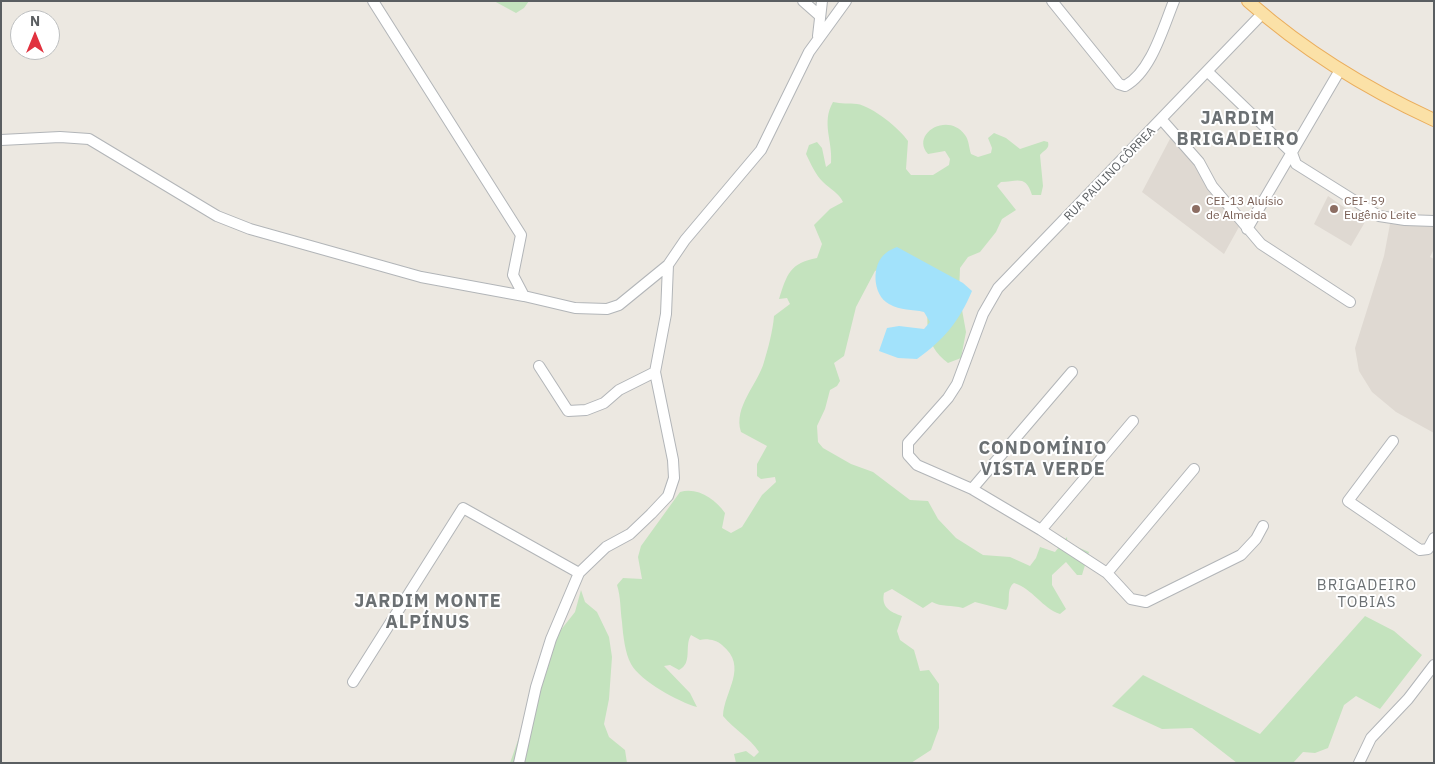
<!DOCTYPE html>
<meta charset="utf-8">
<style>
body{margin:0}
#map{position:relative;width:1435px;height:764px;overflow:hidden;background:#ece8e1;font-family:"IBM Plex Sans",sans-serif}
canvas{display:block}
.frame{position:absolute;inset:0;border:2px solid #5a5e61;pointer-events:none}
.north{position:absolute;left:10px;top:10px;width:50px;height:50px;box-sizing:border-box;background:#fff;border:1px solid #bdbfc0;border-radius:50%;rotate:0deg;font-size:14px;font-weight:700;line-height:20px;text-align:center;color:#5a5e61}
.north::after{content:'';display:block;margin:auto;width:18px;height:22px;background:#e1323f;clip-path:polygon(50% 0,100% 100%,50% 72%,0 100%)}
</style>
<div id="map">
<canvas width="1435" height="764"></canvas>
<div class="frame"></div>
<div class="north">N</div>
</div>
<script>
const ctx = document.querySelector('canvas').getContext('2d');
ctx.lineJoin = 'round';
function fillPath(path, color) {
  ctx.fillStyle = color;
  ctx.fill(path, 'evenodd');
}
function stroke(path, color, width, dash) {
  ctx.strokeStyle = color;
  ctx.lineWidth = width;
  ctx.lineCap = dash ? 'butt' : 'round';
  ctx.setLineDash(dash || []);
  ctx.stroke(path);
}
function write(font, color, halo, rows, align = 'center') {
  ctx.font = font + ' "IBM Plex Sans",sans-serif';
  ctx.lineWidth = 4;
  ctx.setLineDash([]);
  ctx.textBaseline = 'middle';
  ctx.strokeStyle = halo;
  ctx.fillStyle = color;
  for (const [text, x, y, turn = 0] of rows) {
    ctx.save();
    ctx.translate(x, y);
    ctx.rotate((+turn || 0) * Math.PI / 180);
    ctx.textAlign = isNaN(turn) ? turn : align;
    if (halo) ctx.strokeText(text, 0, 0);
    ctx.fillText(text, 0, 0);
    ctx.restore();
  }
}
const education = new Path2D(`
 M 1172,135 L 1240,225 L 1224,254 L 1142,192 Z
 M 1328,196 L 1365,222 L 1351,246 L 1314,224 Z
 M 1390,224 L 1434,226 L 1434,249 L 1430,257 L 1434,259 L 1434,433 L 1396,412 L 1372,392 L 1359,371 L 1355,348 L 1384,256 Z`);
const green = new Path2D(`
 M 494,1 L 529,1 L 524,8 L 516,13 Z
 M 833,102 C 841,104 849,103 857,104 C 872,106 900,129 908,141 L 906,169 L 911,175 L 933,175 L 949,165 L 950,159 L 945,151 L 928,154 C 910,134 948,111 965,135 C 969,140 969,148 971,154 L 978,157 L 991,153 L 992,148 L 988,138 L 994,133 L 1006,138 L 1020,149 L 1044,141 L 1048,142 C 1050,149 1044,150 1040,155 L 1043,186 L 1041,195 L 1032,195 C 1026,175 1018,181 1001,182 L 997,186 L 1016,210 L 1002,219 L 996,232 L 980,252 L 968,257 L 960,268 L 959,293 L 966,332 L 961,358 L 948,363 C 922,343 928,323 928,293 L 888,266 L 875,271 L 856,307 L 844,356 L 834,363 L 840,381 L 837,386 L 830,390 L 825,409 L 817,426 L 818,442 L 823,448 L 851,464 L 873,472 L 910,500 L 928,501 L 938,519 L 956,538 L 983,555 L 1010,557 L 1030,566 L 1036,558 L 1040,547 L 1055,552 L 1067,537 L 1068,553 L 1075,546 L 1089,552 L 1082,575 L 1077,575 L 1066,562 L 1052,575 L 1052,585 L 1066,609 L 1060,614 C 1042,608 1033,589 1014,583 C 1005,590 1012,602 1006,610 L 975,602 L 963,608 C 952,605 941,607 932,602 L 923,608 L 892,589 L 884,593 C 881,607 890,612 902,616 L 897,631 L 900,640 L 914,650 L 920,671 L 929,670 L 939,684 L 939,728 L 931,750 L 911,763 L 736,763 L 734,754 L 746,751 L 754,757 L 759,752 C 750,738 734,729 723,716 C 724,691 749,667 722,645 C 717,640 706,638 700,640 L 691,635 C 684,646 693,663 679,670 L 670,665 L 664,666 L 690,693 L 697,707 C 679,702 640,681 631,664 C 625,653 623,635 622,622 C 620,609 621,598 617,585 L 623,578 L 642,579 L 638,557 L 641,546 L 680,492 C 698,487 715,499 725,513 L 722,528 L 731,533 L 742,527 L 762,495 L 776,482 L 775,477 L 761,479 L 757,476 L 757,464 L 767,446 L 741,432 C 733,407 758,384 764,362 C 768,349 773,330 774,316 L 790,304 L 787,298 L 779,299 C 787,274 790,263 817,258 L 822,244 L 814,225 L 830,209 L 843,202 C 838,192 831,190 823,182 C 815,174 811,164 806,154 L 809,145 L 817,142 L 822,148 L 826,167 L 831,163 C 833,141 821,123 833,102 Z
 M 581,590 L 585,602 L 597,612 L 609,637 L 612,657 L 609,699 L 604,724 L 609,737 L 625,750 L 627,763 L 510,763 L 524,723 L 541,655 L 575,612 Z
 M 1365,616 L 1394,631 L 1422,655 L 1380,709 L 1356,696 L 1344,705 L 1328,748 L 1315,753 L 1303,752 L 1293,763 L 1237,763 L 1192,728 L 1162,729 L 1112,706 L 1143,675 L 1260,734 Z`);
const water = new Path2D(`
 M 897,247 L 963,283 L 972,291 C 960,320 943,341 917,359 L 898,358 L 879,351 L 887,328 L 899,326 L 924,329 L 930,322 L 924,312 C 912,309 901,311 889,304 C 872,295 871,264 886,253 C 889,250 893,249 897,247 Z`);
const minor = new Path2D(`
 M 373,1 L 521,235 L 513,275 L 524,296
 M 803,1 L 820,16
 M 1052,1 L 1119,84 L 1125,86 C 1151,72 1163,28 1174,1
 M 1262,14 L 998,288 L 983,314 L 957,384 L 948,398 L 908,443 L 908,455 L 917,465 L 972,489 L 1041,530 L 1107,573 L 1131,599 L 1146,602 L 1241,555 L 1256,539 L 1263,526
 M 818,36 L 822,1
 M 1208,72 L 1292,153 L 1296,164 L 1379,216 L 1405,220 L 1434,221
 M 1162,120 L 1199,162 L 1212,186 L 1261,244 L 1350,302
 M 1,140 L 60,137 L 89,139 L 217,216 L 250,229 L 421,277 L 524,296 L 575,308 L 607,309 L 619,305 L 668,265
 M 1247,229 L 1340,70
 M 539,366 L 568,411 L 586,410 L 604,403 L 619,390 L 655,372
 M 1393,441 L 1348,501 L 1420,550 L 1428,549 L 1434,538
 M 972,489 L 1072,372
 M 1041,530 L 1133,421
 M 1107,573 L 1194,469
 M 353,682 L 463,508 L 579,573
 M 519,763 L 536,687 L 551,639 L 579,573 L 606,547 L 630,534 L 651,514 L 668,496 L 674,478 L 673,460 L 655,372 L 666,314 L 668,265 L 685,240 L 761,150 L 809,52 L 846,1
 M 1359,763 L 1371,738 L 1408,699 L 1434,665`);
const major = new Path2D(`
 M 1248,1 C 1303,50 1367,89 1434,120`);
const markers = [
 [1196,209,5,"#8d6e63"],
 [1334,209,5,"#8d6e63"]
];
const streetNames = [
 ["RUA PAULINO CÔRREA",1110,174,-46]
];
const educationNames = [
 ["CEI-13 Aluísio",1206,202],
 ["de Almeida",1206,216],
 ["CEI- 59",1344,202],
 ["Eugênio Leite",1344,216]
];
const quarterNames = [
 ["BRIGADEIRO",1367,586],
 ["TOBIAS",1367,603]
];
const districtNames = [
 ["JARDIM",1238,119],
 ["BRIGADEIRO",1238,140],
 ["CONDOMÍNIO",1043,449],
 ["VISTA VERDE",1043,470],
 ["JARDIM MONTE",428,602],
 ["ALPÍNUS",428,623]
];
fillPath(education, '#dfd9d2');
fillPath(green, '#c4e3be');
fillPath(water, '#a2e2fb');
stroke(minor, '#b2b5b8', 12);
stroke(major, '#eaad5c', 14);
stroke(minor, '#fff', 10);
stroke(major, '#fbe1a7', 12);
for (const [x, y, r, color] of markers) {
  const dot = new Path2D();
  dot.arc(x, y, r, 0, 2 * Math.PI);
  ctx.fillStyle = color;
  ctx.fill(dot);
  stroke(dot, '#fff', 2);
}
write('12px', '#5a5e61', '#fff', streetNames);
write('12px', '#785e54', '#fff', educationNames, 'left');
ctx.letterSpacing = '1px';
write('15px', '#6b7073', '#fff', quarterNames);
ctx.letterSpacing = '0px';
ctx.letterSpacing = '1px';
write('bold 18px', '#6b7073', '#fff', districtNames);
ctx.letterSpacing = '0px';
</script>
